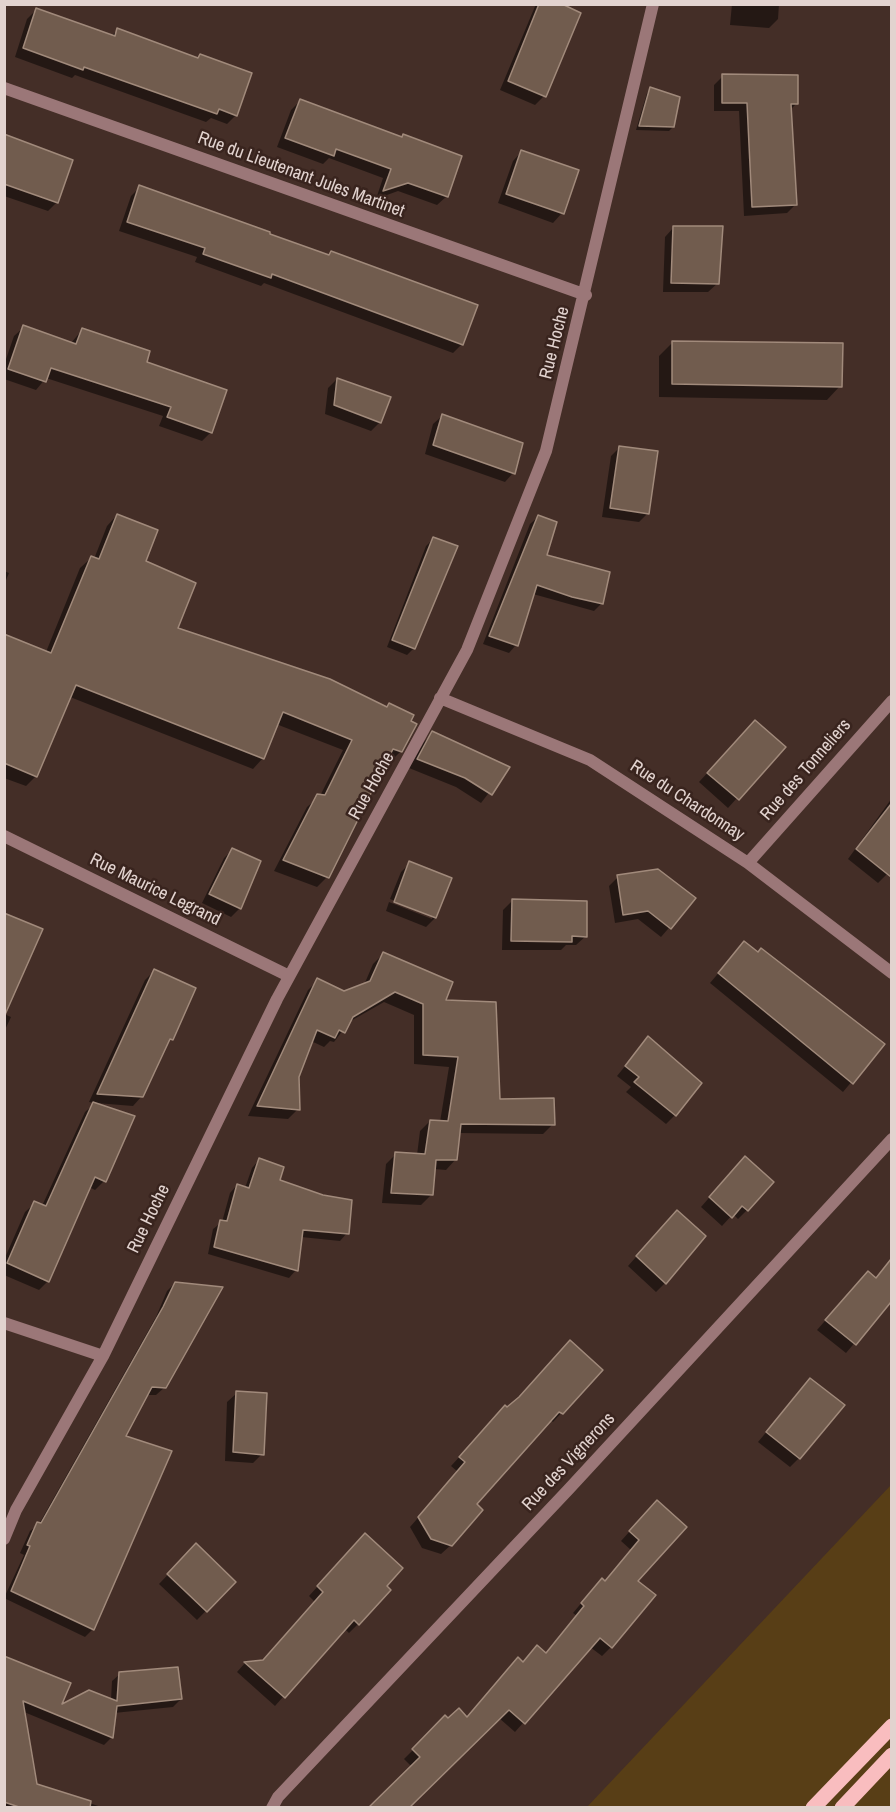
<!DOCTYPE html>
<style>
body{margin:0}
#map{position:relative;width:896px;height:1812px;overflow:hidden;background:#442e27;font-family:"Archivo Narrow",sans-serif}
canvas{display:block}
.frame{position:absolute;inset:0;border:6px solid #e2d3cf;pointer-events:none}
</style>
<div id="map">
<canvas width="896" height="1812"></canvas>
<div class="frame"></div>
</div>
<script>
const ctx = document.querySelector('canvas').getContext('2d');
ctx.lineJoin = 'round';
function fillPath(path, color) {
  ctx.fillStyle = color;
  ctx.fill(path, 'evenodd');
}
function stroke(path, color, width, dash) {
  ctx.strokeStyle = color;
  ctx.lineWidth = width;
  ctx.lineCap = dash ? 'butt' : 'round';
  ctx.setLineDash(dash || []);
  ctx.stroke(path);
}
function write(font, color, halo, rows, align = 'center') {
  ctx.font = font + ' "Archivo Narrow",sans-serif';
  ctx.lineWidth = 5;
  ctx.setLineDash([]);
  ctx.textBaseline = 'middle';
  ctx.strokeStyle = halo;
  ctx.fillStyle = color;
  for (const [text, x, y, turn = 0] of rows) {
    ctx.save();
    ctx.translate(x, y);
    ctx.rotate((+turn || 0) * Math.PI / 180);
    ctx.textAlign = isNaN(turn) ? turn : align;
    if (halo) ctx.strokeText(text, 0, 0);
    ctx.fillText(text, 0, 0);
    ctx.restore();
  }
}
const green = new Path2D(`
 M 891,1485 L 891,1807 L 587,1807 Z`);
const shadow = new Path2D(`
 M 536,4 L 558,4 L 544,96 L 535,105 L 500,90 Z
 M 732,4 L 779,4 L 778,19 L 769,28 L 730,25 Z
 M 36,10 L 111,36 L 118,30 L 197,59 L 200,56 L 236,115 L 227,124 L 211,118 L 206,122 L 75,75 L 72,78 L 15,57 L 27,19 Z
 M 723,76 L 797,103 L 790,110 L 796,204 L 787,213 L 744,216 L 739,111 L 714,111 L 714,85 Z
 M 651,89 L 673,127 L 669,131 L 636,130 L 647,93 Z
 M 300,101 L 447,196 L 437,205 L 398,191 L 376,199 L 383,178 L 329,158 L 323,164 L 277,147 L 291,110 Z
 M 4,136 L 57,202 L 48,211 L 4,196 Z
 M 522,151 L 577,171 L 562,213 L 553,223 L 498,203 L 513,161 Z
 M 140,187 L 328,256 L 331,252 L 462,344 L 453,353 L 264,283 L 261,286 L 195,262 L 197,257 L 119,231 L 131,196 Z
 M 674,227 L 718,283 L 708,292 L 663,292 L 665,237 Z
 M 24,327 L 71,343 L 82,330 L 145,362 L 211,432 L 202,441 L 159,426 L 163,416 L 46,378 L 36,390 L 4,379 L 4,365 L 14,336 Z
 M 673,342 L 840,386 L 827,400 L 659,397 L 659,356 Z
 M 337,379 L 380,422 L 371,431 L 325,414 L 328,388 Z
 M 442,416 L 513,473 L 505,482 L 425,454 L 433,424 Z
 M 620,447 L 648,513 L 639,522 L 602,517 L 611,456 Z
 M 117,515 L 144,562 L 176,629 L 401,751 L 390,762 L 386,760 L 327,877 L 317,887 L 274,871 L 307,807 L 320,796 L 343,750 L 276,724 L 263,758 L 253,769 L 70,697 L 36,776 L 26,786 L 4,778 L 4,635 L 46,652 L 80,568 L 91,558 L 94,559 L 107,526 Z
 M 538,517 L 545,556 L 602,603 L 594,611 L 533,594 L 516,645 L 509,653 L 483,644 L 530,524 Z
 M 433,539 L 414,648 L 407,655 L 387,647 L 426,546 Z
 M 4,571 L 9,573 L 4,585 Z
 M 746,731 L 783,747 L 728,808 L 699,782 Z
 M 433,733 L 508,768 L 481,803 L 456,787 L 409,768 L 424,742 Z
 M 892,798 L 892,869 L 878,883 L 848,859 Z
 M 233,849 L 240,908 L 231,917 L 202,903 L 224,858 Z
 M 410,863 L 450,878 L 435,918 L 426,927 L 386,911 L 389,902 L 432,919 L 432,915 L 390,899 L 401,872 Z
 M 618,877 L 694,899 L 661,937 L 638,919 L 615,923 L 609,886 Z
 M 512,901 L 586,936 L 576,945 L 566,945 L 561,950 L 502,950 L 503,910 Z
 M 744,943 L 837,1010 L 839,1008 L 883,1044 L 843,1092 L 710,983 Z
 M 383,954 L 443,1001 L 499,1101 L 553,1124 L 543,1134 L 458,1133 L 456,1159 L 446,1170 L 434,1169 L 431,1195 L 421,1205 L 382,1203 L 386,1164 L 396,1154 L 417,1155 L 420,1131 L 430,1121 L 440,1122 L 449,1067 L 414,1064 L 414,1015 L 384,1002 L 349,1022 L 334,1042 L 330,1041 L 324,1047 L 311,1041 L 297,1077 L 298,1109 L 288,1119 L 248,1116 L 308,990 L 318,980 L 344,992 L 364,985 L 373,964 Z
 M 154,971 L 171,1039 L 166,1044 L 142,1096 L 133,1106 L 96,1103 L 104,1181 L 95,1190 L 89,1187 L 48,1281 L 39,1290 L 4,1275 L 4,1260 L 25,1212 L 35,1203 L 42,1206 L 85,1112 L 95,1103 L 89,1102 L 145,980 Z
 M 4,1014 L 11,1017 L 4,1032 Z
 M 648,1038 L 675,1115 L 666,1124 L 626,1092 L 631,1087 L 617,1076 Z
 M 259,1160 L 278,1181 L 347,1233 L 340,1241 L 301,1237 L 296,1270 L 289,1278 L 208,1254 L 213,1229 L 222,1222 L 230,1193 L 237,1185 L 245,1188 L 252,1168 Z
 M 736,1167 L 747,1210 L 738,1219 L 733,1214 L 722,1226 L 701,1207 Z
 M 668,1221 L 665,1283 L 656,1292 L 628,1266 Z
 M 892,1259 L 892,1299 L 846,1353 L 817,1330 L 859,1282 L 875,1279 Z
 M 175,1283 L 165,1387 L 156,1395 L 147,1395 L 124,1437 L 93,1629 L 85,1637 L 4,1598 L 24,1555 L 20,1553 L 30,1531 L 39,1524 L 156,1317 L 167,1291 Z
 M 601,1370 L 553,1422 L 550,1420 L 474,1504 L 451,1545 L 441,1554 L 422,1548 L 410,1527 L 458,1472 L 451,1466 L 497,1416 Z
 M 810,1380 L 799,1458 L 790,1467 L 758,1442 Z
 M 237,1393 L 262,1454 L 253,1463 L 225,1461 L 227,1402 Z
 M 648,1511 L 636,1581 L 611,1647 L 602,1656 L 590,1647 L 515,1732 L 499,1718 L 412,1767 L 404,1759 L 445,1718 L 448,1720 L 466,1718 L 522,1663 L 545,1654 L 577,1616 L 573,1613 L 593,1589 L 605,1582 L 631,1550 L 621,1541 Z
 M 356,1544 L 358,1624 L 349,1633 L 344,1628 L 275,1706 L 237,1672 L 245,1663 L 262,1662 L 315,1602 L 309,1596 Z
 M 196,1545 L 234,1582 L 197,1620 L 159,1584 Z
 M 4,1657 L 59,1707 L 111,1700 L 112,1681 L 120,1674 L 181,1699 L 173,1707 L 114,1713 L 112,1737 L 104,1745 L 24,1712 L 36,1785 L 104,1808 L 4,1808 Z`);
const building = new Path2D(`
 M 539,4 L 562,4 L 581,13 L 546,97 L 508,81 Z
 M 36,8 L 115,36 L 117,28 L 198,58 L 200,54 L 252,73 L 237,116 L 219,109 L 217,114 L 84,67 L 83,70 L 23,48 Z
 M 722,74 L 798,75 L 798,104 L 791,104 L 797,205 L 752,207 L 747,103 L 722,103 Z
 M 650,87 L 680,97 L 674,127 L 639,126 Z
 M 300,99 L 402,137 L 403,134 L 462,156 L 448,197 L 408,183 L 383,191 L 391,169 L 336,149 L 334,156 L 285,138 Z
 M 4,134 L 73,160 L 58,203 L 4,184 Z
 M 521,150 L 579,170 L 564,214 L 506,194 Z
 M 139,185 L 270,232 L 270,234 L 329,255 L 331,251 L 478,305 L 463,345 L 272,274 L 271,278 L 203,254 L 205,248 L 127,222 Z
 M 673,226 L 723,226 L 719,284 L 671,283 Z
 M 23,325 L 76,344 L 82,328 L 150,351 L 147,362 L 227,390 L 212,433 L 167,417 L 171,407 L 51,368 L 46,382 L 8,369 Z
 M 672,341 L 843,343 L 842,387 L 672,384 Z
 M 337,378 L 391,397 L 381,423 L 334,405 Z
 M 442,414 L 523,443 L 515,474 L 433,445 Z
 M 619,446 L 658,451 L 649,514 L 610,508 Z
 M 117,514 L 158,530 L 146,561 L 196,583 L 178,628 L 330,679 L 387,707 L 389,703 L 414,715 L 411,721 L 417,724 L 402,752 L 393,749 L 329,878 L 283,860 L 317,794 L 325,795 L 352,740 L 283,712 L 264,759 L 76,685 L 37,777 L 4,763 L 4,634 L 51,653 L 91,556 L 99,559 Z
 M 538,515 L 557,522 L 547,555 L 610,572 L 603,604 L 572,597 L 537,585 L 518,646 L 489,636 Z
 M 433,537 L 458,546 L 415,649 L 392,640 Z
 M 755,720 L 786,747 L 739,800 L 707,773 Z
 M 432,731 L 510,767 L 492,795 L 465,778 L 417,759 Z
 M 891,804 L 891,877 L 856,849 Z
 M 232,848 L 261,861 L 241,909 L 209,894 Z
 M 409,861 L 452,878 L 436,918 L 394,902 Z
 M 658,869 L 696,898 L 671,929 L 648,911 L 623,915 L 617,875 Z
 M 512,899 L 587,901 L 587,937 L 572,936 L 572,942 L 511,941 Z
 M 4,913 L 43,929 L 4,1017 Z
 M 744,941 L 758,952 L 761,948 L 885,1044 L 853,1084 L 718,973 Z
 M 383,952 L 453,982 L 446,1000 L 496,1002 L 500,1099 L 554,1098 L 555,1125 L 461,1124 L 457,1160 L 436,1160 L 433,1195 L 391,1193 L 395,1152 L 425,1154 L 430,1120 L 448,1121 L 458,1057 L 423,1055 L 423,1004 L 395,992 L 353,1017 L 345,1033 L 339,1030 L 335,1038 L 317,1030 L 299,1077 L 300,1110 L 257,1106 L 317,978 L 344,991 L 370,981 Z
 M 154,969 L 196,988 L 173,1040 L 170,1039 L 143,1097 L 97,1094 Z
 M 648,1036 L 702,1083 L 676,1116 L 634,1082 L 639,1077 L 625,1066 Z
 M 93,1102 L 135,1116 L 106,1182 L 95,1177 L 49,1282 L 7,1263 L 34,1201 L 46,1206 Z
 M 745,1156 L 774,1182 L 748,1211 L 742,1206 L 732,1218 L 709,1197 Z
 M 259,1158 L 284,1167 L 280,1180 L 323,1195 L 352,1200 L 349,1234 L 303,1230 L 298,1271 L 214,1247 L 220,1220 L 227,1221 L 237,1184 L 249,1188 Z
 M 677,1210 L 706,1236 L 666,1284 L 636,1256 Z
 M 891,1259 L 891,1302 L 856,1345 L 825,1320 L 868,1271 L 876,1278 Z
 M 175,1282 L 223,1287 L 166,1388 L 152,1387 L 126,1436 L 172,1451 L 94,1630 L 11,1591 L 30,1546 L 27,1545 L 37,1522 L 41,1523 L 163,1307 Z
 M 570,1340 L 603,1370 L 563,1414 L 559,1412 L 477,1504 L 483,1510 L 452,1546 L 431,1539 L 418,1517 L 465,1462 L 459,1457 L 505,1405 L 507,1407 L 519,1397 Z
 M 810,1378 L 845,1405 L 800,1459 L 766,1432 Z
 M 236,1391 L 267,1393 L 264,1455 L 233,1452 Z
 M 657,1500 L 687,1527 L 638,1581 L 656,1595 L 612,1648 L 600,1638 L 525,1724 L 509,1710 L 409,1808 L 368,1808 L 420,1757 L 412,1749 L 445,1715 L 448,1718 L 459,1708 L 467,1717 L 518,1657 L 523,1662 L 537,1645 L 546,1653 L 584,1606 L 581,1603 L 602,1578 L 605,1581 L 639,1540 L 629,1531 Z
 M 365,1533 L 403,1568 L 387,1586 L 391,1590 L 359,1625 L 354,1620 L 285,1698 L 244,1662 L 263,1660 L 323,1592 L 317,1586 Z
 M 196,1543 L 236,1582 L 207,1612 L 167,1574 Z
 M 4,1656 L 71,1683 L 62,1704 L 89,1690 L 117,1701 L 119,1672 L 178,1667 L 182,1699 L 117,1706 L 113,1738 L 23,1701 L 37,1784 L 91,1801 L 90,1808 L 22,1808 L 4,1802 Z`);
const street = new Path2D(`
 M 4,88 L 586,295
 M 440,698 L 590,760 L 748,863 L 892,973
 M 4,836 L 289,976
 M 748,863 L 892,701
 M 4,1323 L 103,1356
 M 4,1539 L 16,1510 L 103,1356 L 277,999 L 467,650 L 546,451 L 653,4
 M 272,1808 L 278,1797 L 568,1490 L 892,1139`);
const primary = new Path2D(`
 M 813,1808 L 892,1726
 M 842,1808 L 892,1755`);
const streetNames = [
 ["Rue du Lieutenant Jules Martinet",301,175,20],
 ["Rue Hoche",555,343,-76],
 ["Rue des Tonneliers",806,770,-49],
 ["Rue Hoche",372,786,-61],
 ["Rue du Chardonnay",687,801,33],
 ["Rue Maurice Legrand",155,890,26],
 ["Rue Hoche",149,1219,-64],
 ["Rue des Vignerons",569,1462,-47]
];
fillPath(green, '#583e16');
fillPath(shadow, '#0007');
fillPath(building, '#715c4e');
stroke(building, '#a18a7b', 1.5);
stroke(street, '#9b7778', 12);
stroke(primary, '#f9bdbf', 15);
write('18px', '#e2d3cf', '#39241e', streetNames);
</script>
